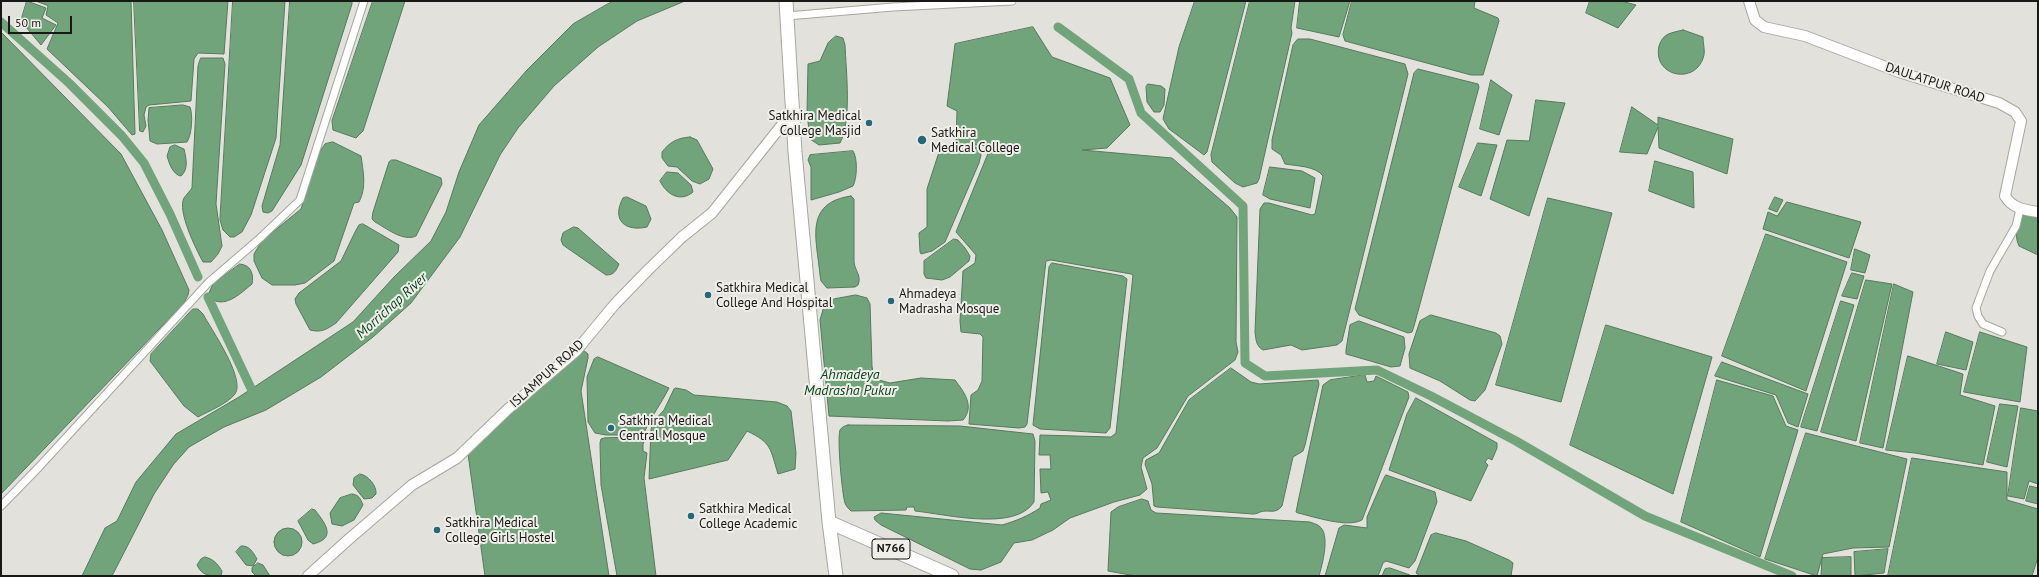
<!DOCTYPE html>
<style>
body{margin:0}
#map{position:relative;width:2039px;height:577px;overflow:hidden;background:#e2e1db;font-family:"PT Sans",sans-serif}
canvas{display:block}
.frame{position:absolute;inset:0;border:2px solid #181816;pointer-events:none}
.scale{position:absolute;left:8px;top:16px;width:64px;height:18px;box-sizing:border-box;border:2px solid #181816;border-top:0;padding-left:5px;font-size:12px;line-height:14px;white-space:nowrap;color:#181816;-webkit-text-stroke:3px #efeee9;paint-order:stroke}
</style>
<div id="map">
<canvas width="2039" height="577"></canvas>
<div class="frame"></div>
<div class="scale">50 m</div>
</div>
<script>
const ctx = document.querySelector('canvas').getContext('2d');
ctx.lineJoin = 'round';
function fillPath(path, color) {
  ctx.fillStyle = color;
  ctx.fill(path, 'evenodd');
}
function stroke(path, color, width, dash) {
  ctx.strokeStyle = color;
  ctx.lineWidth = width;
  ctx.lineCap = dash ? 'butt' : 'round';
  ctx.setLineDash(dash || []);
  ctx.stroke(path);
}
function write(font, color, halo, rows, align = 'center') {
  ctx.font = font + ' "PT Sans",sans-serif';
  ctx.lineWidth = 4;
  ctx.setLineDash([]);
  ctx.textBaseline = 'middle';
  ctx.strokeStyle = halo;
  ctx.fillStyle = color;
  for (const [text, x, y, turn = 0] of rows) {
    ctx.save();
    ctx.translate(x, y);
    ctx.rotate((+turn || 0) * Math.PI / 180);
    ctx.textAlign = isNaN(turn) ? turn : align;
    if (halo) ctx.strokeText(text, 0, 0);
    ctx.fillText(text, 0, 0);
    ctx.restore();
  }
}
const water = new Path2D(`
 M 27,1 L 46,8 L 42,18 L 56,25 L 41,45 L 21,21 Z
 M 36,1 L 131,1 L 135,134 L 132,135 L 108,107 L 47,49 L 58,23 L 46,15 L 48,6 Z
 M 134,1 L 228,1 L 224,54 L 198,53 L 194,59 L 191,101 L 149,105 L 146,107 L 144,115 L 146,126 L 143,132 L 140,131 Z
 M 233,1 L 285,1 L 276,138 L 251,215 L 242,232 L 234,237 L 230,237 L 223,230 L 220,220 Z
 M 290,1 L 352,1 L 352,4 L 301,165 L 272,211 L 268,213 L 263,212 L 262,206 L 280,145 Z
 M 373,1 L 405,1 L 363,131 L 356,138 L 333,130 L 332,121 Z
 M 613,1 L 685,1 L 637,21 L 598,47 L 554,86 L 518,128 L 500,155 L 460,237 L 411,303 L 373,337 L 321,377 L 266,410 L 224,427 L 189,447 L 173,465 L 154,494 L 112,576 L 82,576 L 105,528 L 117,521 L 136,482 L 176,434 L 239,397 L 353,322 L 394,277 L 431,241 L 446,212 L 459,172 L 479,125 L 527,70 L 573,24 Z
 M 1195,1 L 1246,1 L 1207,152 L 1204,155 L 1169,129 L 1163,119 L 1179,47 Z
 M 1250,1 L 1295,1 L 1291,28 L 1292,33 L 1259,179 L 1257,183 L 1243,187 L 1235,183 L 1212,162 L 1211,155 Z
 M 1300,1 L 1350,1 L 1339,37 L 1297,28 Z
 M 1352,1 L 1475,1 L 1474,8 L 1498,18 L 1499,21 L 1483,75 L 1471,75 L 1345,41 L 1343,35 Z
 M 1590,1 L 1621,1 L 1636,5 L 1618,28 L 1586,13 Z
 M 1033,27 L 1052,57 L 1110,78 L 1130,125 L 1107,148 L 1082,150 L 1172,158 L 1230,208 L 1237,217 L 1236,342 L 1238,352 L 1235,360 L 1188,396 L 1157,448 L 1143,458 L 1141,467 L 1147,489 L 1140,495 L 1114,502 L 1070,518 L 1053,530 L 1032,540 L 1014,543 L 1001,562 L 981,570 L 970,569 L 881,525 L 875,520 L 874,517 L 881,513 L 1002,525 C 1016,521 1028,516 1040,508 L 1041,504 L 1051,500 L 1048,492 L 1041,493 L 1040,469 L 1051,469 L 1050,455 L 1039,455 L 1040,435 L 1111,437 L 1116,433 L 1133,275 L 1131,274 L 1051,260 L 1046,261 L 1027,424 L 1025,427 L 1019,428 L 969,424 L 971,395 L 978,390 L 982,381 L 983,337 L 980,334 L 961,332 L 960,321 L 963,271 L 975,263 L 976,255 L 956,232 L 991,146 L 962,144 L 979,148 L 981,155 L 979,163 L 945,242 L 932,251 L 921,254 L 920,252 L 919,233 L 927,227 L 927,189 L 941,146 L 956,143 L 957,111 L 947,106 L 955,44 Z
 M 1683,30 L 1703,37 C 1703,43 1705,50 1704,55 C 1697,86 1652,77 1659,46 C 1663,33 1671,33 1683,30 Z
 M 1,32 L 121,154 L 162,230 L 189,290 L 188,295 L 184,303 L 1,494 Z
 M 836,36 L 843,38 L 845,45 C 846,70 852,121 840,143 L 819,145 L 810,139 L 807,113 L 808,64 L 820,61 L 828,43 Z
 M 1298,39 L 1310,39 L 1405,64 L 1408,74 L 1342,341 L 1337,345 L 1302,350 L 1291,345 L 1263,350 C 1256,346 1256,340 1255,332 L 1260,209 L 1264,203 L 1269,203 L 1312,215 L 1315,214 L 1323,176 C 1316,166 1296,166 1285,164 L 1281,155 L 1272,149 L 1272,140 L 1293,45 Z
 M 201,58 L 223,58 L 225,64 L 216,204 L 222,246 L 218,254 L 211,262 L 203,262 C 196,249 177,211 184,198 C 186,195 190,191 192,188 L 198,66 Z
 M 1418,69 L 1478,84 L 1479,87 L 1414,326 L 1412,332 L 1408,333 L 1359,315 L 1355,309 L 1414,73 Z
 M 1491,80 L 1512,95 L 1499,135 L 1480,129 Z
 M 1148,84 L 1161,86 L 1165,89 L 1164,105 L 1160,112 L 1154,112 L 1147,102 L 1146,87 Z
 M 1536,100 L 1565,103 L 1529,216 L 1490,199 L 1507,140 L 1529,141 Z
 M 183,105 L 190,107 C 193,115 192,134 187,142 L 157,144 L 150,141 L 148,120 L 149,108 Z
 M 1632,107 L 1658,125 L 1658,117 L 1733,139 L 1727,174 L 1659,148 L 1658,127 L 1647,154 L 1620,152 Z
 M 690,137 L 697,140 L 713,169 L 709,179 L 700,184 L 692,181 L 677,167 L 668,166 L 662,158 L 662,152 C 670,142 677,138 690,137 Z
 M 333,142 L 361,156 C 363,171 367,187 359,202 L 354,203 L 334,261 L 305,283 L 295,285 L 272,285 L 262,278 L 254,261 L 254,254 L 260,244 L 268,236 L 301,209 L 319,153 L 325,144 Z
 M 1478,143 L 1497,145 L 1481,196 L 1459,187 Z
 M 175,145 L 184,149 C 186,158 189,169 181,176 C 173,175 169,163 167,156 L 170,147 Z
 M 853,151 C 858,158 857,179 853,186 L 839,192 L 811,200 L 811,167 L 808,160 L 810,155 Z
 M 392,160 L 396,160 L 441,178 L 442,184 L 416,236 C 403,242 386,228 375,222 L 372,219 L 373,212 L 389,162 Z
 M 1655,161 L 1693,172 L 1694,208 L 1649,191 Z
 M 1270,167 L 1302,171 L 1315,178 L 1310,208 L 1270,199 L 1263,195 Z
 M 667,172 L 678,173 L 691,185 L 693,192 C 680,203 666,194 660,181 Z
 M 851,196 L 854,199 L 854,262 C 855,271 862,276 858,285 L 855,287 L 827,288 L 821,281 L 820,275 C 817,240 803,203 851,196 Z
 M 627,197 L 646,206 L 651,219 L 647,227 C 625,232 611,220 623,198 Z
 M 1775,197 L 1783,200 L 1777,212 L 1769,209 Z
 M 1548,198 L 1612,213 L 1561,402 L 1496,385 Z
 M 1787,202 L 1861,222 L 1849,258 L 1763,229 L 1768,212 L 1777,216 Z
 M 2024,214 L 2038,215 L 2038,255 L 2019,246 C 2014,236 2017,222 2024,214 Z
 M 363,224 L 399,245 L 398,252 L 336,323 C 327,329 322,333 310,330 L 296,304 L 295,299 L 299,293 L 341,261 L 356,230 L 359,225 Z
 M 574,227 L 578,228 L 619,264 C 616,271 614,275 606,275 L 563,245 L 561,240 L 563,233 Z
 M 1766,234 L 1847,262 L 1806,391 L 1722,356 Z
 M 954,239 L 958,240 L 965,248 L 970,256 L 969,261 L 950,277 L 942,280 L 926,278 L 924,274 L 924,261 Z
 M 1855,249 L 1870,255 L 1865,273 L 1851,270 Z
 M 1052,263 L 1123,276 L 1127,279 L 1110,428 L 1106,433 L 1040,429 L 1033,425 L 1049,267 Z
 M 240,264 C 251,265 254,274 252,284 C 241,293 227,307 213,300 L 209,293 L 213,284 Z
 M 1852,273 L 1864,276 L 1857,299 L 1842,296 Z
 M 1866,280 L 1892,284 L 1856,441 L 1821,432 Z
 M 1894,284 L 1913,292 L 1883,448 L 1860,443 Z
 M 856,295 L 867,298 L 870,304 L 872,366 L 873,373 L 879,380 L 890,383 L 921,378 L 955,380 C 964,392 975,406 963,420 L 948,421 L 829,416 L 820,320 L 825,303 L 834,299 Z
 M 1841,301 L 1854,305 L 1817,431 L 1801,427 Z
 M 193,309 L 198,309 L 203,314 C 211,329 246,379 235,394 C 227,404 209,411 198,417 L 184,406 L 150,361 L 151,354 Z
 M 1431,315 L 1496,333 L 1500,336 L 1502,344 L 1485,390 L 1475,401 L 1470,400 L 1440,381 L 1410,368 L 1409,354 L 1420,321 Z
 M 1359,321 L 1404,337 L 1405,348 L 1400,366 L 1391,367 L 1346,354 L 1346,350 L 1350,325 Z
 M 1606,325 L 1712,357 L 1673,494 L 1570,445 Z
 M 1946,332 L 1973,342 L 1966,370 L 1937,364 Z
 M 1980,332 L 2027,347 L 2020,402 L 1964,392 Z
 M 583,350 L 588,354 L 588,358 L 581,391 L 609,576 L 485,576 L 468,454 L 572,353 Z
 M 1908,356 L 1963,374 L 1960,395 L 1995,406 L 1983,465 L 1915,453 L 1886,450 Z
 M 598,357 L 669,388 C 661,404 650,418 643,435 L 606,435 L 595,433 L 588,422 L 587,377 L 594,359 Z
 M 1722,362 L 1808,394 L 1798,427 L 1788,423 L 1776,395 L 1715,376 Z
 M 1231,368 L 1251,382 L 1259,384 L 1318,380 L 1319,384 L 1305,445 L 1303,451 L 1293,457 L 1282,506 C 1275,515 1269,509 1260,512 C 1258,513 1256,514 1253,514 L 1157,507 L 1154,506 L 1152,484 L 1145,464 L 1146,460 L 1159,453 L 1189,400 Z
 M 1365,375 L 1367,382 L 1374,381 L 1376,376 L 1408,392 L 1409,397 L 1362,520 C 1347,528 1315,517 1298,513 L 1296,512 L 1298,502 L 1323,385 L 1330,380 Z
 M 1717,380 L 1773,396 L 1786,426 L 1798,430 L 1760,557 L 1681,522 Z
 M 676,388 L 686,390 L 694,395 L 777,402 L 787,406 L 791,411 L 796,453 L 795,469 L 778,474 C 770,448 772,443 747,431 L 728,460 L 649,479 L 651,429 L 654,421 L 664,410 L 674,389 Z
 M 1416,398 L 1497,443 L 1497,448 L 1492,460 L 1488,458 L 1485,462 L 1488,465 L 1471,501 L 1389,470 L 1407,414 Z
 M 2000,404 L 2018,406 L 2007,467 L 1987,462 Z
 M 2021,408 L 2038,411 L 2038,484 L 2029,481 L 2024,499 L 2008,496 Z
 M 848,425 L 960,426 L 1033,434 L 1035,441 L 1034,502 C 1015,532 945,514 915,511 L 914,507 L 907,507 L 906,510 L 851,511 C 848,508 846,506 845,503 C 842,493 837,439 840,430 C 842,427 844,426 848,425 Z
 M 1806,433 L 1907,459 L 1889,547 L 1853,548 L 1823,554 L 1817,576 L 1765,559 Z
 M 639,437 L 645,440 L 643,444 L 643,451 L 647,453 L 644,478 L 656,576 L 617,576 L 601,485 L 600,443 L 601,439 L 604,438 Z
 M 1912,458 L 2007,472 L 2007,500 L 2038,509 L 2038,557 L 2032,576 L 1888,576 Z
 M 360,474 C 368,475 377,486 376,494 L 372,498 L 364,499 L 353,485 L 354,478 Z
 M 1386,475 L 1435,492 L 1437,502 L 1415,561 L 1409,568 L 1386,561 L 1383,563 L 1378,576 L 1325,576 L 1339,528 L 1344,525 L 1367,528 L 1367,517 L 1383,480 Z
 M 2030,486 L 2038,488 L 2038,504 L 2026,501 Z
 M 352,494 C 359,495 360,498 363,505 L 354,520 L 342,526 L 332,524 L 330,513 L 340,498 Z
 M 1142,499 L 1148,501 L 1151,510 L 1156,513 L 1310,522 C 1312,523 1317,524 1319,526 C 1331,534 1322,565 1319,576 L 1136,576 L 1108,571 L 1111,512 L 1118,507 Z
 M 312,509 L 315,510 C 324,522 338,538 313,544 L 308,540 L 298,521 Z
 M274 542a14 14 0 1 1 28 0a14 14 0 1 1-28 0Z
 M 1436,533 L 1466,541 L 1509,560 L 1513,563 L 1511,576 L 1420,576 L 1416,573 L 1431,535 Z
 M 241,546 C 249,545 253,552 257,559 L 253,566 L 246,565 L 236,552 Z
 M 1888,549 L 1884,573 L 1855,576 L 1854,552 Z
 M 205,557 C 213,559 217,563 222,571 L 221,576 C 210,576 202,576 197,565 L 201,559 Z
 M 1851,557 L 1851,576 L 1821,576 L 1822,558 Z
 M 258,563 L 263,565 L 270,576 L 256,576 L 252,572 L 252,568 Z
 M 1390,568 L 1410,575 L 1411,576 L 1382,576 L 1385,569 Z`);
const canal = new Path2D(`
 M 1,22 L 69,83 L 122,136 L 144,163 L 170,214 L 198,277
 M 1058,27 L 1129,79 L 1141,113 L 1243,206 L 1245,363 L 1265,376 L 1377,370 L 1431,396 L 1516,441 L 1645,516 L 1792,576
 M 208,297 L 256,399`);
const street = new Path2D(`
 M 787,16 L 893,7 L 1012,1
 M 2002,332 L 1983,324 L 1978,316 L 1976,308 L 1990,271 L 2016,226 L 2020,209
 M 1,506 L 39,467 L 208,283 L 258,240 L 300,200 L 364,1`);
const secondary = new Path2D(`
 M 1749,1 L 1755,20 L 1764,27 L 1805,36 L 1899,72 L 1999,103 L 2015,112 L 2021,121 L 2005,196 C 2012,208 2024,210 2038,212
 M 308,576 L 349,539 L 412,485 L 457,458 L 508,409 L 576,351 L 615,304 L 648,270 L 682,237 L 712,213 L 793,111`);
const highway = new Path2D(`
 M 786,1 L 795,152 L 806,270 L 829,522 L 836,576
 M 829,522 L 952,576`);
const markers = [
 [869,123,4,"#26677b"],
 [922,140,5,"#26677b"],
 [708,295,4,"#26677b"],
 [891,301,4,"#26677b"],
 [611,428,4,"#26677b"],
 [691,516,4,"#26677b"],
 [437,530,4,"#26677b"]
];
const shields = [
 [891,549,38]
];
const shieldNames = [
 ["N766",891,549]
];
const streetNames = [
 ["DAULATPUR ROAD",1935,83,18],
 ["ISLAMPUR ROAD",547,374,-42]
];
const poiNames = [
 ["Satkhira Medical",861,116,"right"],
 ["College Masjid",861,131,"right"],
 ["Satkhira",931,133],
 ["Medical College",931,148],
 ["Satkhira Medical",716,288],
 ["College And Hospital",716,303],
 ["Ahmadeya",899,294],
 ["Madrasha Mosque",899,309],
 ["Satkhira Medical",619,421],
 ["Central Mosque",619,436],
 ["Satkhira Medical",699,509],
 ["College Academic",699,524],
 ["Satkhira Medical",445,523],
 ["College Girls Hostel",445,538]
];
const waterNames = [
 ["Morrichap River",392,306,-42],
 ["Ahmadeya",850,375],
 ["Madrasha Pukur",850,391]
];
fillPath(water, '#71a47a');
stroke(water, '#567a5c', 1);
stroke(canal, '#71a47a', 9);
stroke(street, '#a7a6a1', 9);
stroke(secondary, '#a7a6a1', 12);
stroke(highway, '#a7a6a1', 15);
stroke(street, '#fff', 7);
stroke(secondary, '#fff', 10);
stroke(highway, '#fff', 13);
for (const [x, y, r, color] of markers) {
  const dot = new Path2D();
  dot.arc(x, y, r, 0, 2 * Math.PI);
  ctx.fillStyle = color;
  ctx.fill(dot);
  stroke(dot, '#efeee9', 1.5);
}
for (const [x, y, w] of shields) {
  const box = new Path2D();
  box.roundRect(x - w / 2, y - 10, w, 20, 3);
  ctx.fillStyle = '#efeee9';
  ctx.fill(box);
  stroke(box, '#181816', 1);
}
write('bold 12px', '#181816', null, shieldNames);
write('13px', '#181816', '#efeee9', streetNames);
write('13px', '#181816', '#efeee9', poiNames, 'left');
write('italic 14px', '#09451d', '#efeee9', waterNames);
</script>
